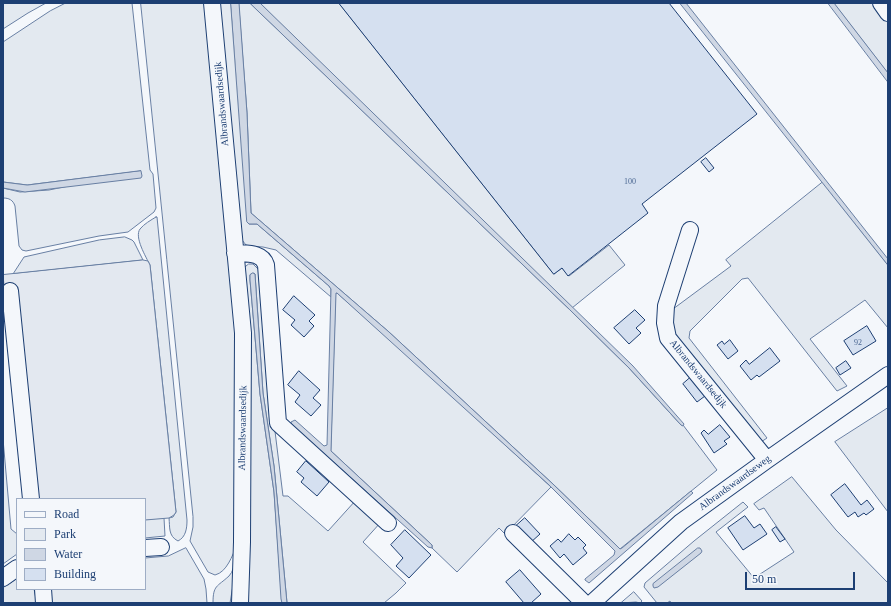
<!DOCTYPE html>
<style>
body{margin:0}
#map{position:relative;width:891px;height:606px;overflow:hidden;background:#f4f7fb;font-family:"Times New Roman",serif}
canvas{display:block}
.frame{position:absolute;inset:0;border:4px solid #1d3f73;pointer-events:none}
.legend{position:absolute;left:16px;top:498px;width:130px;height:92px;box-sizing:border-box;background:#f4f7fb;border:1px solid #9eadc5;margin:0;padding:5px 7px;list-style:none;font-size:12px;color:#1d3f73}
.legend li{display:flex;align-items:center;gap:8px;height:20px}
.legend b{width:20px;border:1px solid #9eadc5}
.scale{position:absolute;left:745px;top:572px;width:110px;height:18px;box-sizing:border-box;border:2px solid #1d3f73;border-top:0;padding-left:5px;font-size:12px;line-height:14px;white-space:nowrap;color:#1d3f73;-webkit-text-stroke:3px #f4f7fb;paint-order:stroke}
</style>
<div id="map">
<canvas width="891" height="606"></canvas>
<div class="frame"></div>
<ul class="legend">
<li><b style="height:5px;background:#f4f7fb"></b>Road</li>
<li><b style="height:11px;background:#e3e9f0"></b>Park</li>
<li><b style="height:11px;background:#cfd7e4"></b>Water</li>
<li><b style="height:11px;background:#d5e0f0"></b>Building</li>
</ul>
<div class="scale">50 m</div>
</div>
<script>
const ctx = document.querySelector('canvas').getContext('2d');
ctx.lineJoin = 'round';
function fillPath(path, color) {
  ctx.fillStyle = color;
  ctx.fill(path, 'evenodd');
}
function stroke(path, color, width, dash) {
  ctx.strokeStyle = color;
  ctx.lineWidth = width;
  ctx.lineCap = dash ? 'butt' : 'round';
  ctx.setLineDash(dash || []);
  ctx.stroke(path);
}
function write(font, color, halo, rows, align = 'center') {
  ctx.font = font + ' "Times New Roman",serif';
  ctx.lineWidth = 3;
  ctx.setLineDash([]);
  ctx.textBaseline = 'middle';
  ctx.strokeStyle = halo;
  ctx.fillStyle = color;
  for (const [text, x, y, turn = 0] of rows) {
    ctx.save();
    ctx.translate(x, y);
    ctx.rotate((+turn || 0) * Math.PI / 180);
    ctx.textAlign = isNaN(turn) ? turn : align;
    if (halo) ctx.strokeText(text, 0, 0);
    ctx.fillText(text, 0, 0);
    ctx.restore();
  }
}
const green = new Path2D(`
 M 3,3 L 46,3 L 28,13 L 3,29 Z
 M 66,3 L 132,3 L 150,170 L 153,174 L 156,208 L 154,212 L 128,232 L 99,236 L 26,251 L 22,250 L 19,246 L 15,206 C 13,200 9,198 3,198 L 3,188 L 20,192 L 49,190 L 141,171 L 27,185 L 3,182 L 3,42 L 50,11 Z
 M 141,3 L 206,3 L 235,311 L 237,545 C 232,556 227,572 215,575 L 208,572 L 190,541 L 193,527 L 193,517 Z
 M 218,3 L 231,3 L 249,224 L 257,224 L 329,286 L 331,289 L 331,297 L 276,250 L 263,247 L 249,246 L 246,245 L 242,240 Z
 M 239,3 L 250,3 L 570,310 L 629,368 L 681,425 L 683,425 L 717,470 L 620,549 L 554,485 L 389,332 L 251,213 L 247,113 Z
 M 260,3 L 339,3 L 554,274 L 562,268 L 569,276 L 609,245 L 625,265 L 572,308 Z
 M 834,3 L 874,3 L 888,22 L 888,73 Z
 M 823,182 L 888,265 L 888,328 L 865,300 L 810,339 L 847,386 L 837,391 L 748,278 L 742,279 L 690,331 L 689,338 L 767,438 L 761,442 L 671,334 L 673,309 L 731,266 L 726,260 Z
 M 156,217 L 157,217 L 187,520 C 187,528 186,537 178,541 C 168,536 170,527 169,518 L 173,517 L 176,512 L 150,265 C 146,257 134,237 140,229 C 144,224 151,220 156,217 Z
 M 125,237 L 132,240 L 134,242 L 143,260 L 13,274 L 24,257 L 99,240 Z
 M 249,264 L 253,264 L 260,271 L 272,407 L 283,496 L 288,496 L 328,531 L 356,500 L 381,522 L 363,542 L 406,583 L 396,593 L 384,603 L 287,603 L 274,466 L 263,393 L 255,274 L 254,273 L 250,275 L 250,280 L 260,394 L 274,492 L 282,603 L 246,603 L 244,268 Z
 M 336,293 L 337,293 L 382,332 L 551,487 L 505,534 L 499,528 L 457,572 L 432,548 L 432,545 L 331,451 Z
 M 888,408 L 888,512 L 835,442 Z
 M 3,439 L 11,529 L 17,534 L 17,554 L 3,564 Z
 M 792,477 L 836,530 L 888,583 L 888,603 L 671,603 L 670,601 L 667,603 L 657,603 L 644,587 L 645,583 L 694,541 L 743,502 L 748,507 L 716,532 L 754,578 L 794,552 L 764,508 L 759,510 L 754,504 Z
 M 164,518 L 165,536 L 145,538 L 145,520 Z
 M 186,548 L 204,579 L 206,589 L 207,603 L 50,603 L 48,589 L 145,589 L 145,558 L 168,556 Z
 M 237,562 L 230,603 L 213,603 C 213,585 217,587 229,576 C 233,572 233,566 237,562 Z
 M 17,579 L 17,589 L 34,589 L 37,603 L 3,603 L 3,588 Z
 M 634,592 L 642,601 L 640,603 L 636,602 L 621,603 Z`);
const parking = new Path2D(`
 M 143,260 L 148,261 L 150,265 L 176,512 L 174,515 L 169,518 L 145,520 L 145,499 L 25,499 L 3,275 Z`);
const water = new Path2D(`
 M 231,3 L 239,3 L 247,113 L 251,213 L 389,332 L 554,485 L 618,547 L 620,549 L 622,548 L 691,491 L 693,493 L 589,583 L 585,580 L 585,579 L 614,555 L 615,551 L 548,484 L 337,293 L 336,293 L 331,451 L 432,545 L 432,548 L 428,547 L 291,424 L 291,422 L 295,420 L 324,446 L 327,445 L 331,289 L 329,286 L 257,224 L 249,224 L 247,222 Z
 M 250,3 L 260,3 L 633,366 L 684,424 L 683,426 L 681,425 L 629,368 L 570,310 Z
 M 680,3 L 686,3 L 888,259 L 888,265 Z
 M 828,3 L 834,3 L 888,73 L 888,82 Z
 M 141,171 L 142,176 L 141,178 L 25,192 L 3,188 L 3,182 L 27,185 Z
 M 253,273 L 255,274 L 263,393 L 274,466 L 287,603 L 282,603 L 281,599 L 274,492 L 260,394 L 250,280 L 250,275 Z
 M 698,548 L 700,548 L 702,551 L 701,553 L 658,587 L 654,588 L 653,586 L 653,584 Z`);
const building = new Path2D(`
 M 339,3 L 669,3 L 757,114 L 642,204 L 648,213 L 568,276 L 562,268 L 554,274 Z
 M 706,158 L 714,168 L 709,172 L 701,162 Z
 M 294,296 L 315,315 L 309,321 L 314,326 L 304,337 L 291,325 L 295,320 L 283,310 Z
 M 635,310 L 645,320 L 636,328 L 641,333 L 629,344 L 614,328 Z
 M 867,326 L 876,341 L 853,355 L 844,341 Z
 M 730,340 L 738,351 L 728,359 L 717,345 L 722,341 L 724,344 Z
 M 770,348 L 780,361 L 759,377 L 757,375 L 751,380 L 740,366 L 746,360 L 749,364 Z
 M 846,361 L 851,368 L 840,375 L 836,368 Z
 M 299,371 L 320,390 L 313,398 L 321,405 L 311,416 L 295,402 L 300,395 L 288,385 Z
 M 690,378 L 705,396 L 697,402 L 683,384 Z
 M 720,425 L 730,437 L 724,441 L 727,444 L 714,453 L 701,433 L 704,430 L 708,434 Z
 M 306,461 L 329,482 L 317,496 L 301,482 L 304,478 L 297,472 Z
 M 845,484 L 861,505 L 867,500 L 874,509 L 866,515 L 864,513 L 858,517 L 855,512 L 848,517 L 831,495 Z
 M 745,516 L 754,528 L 760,524 L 767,534 L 743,550 L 728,528 Z
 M 525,518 L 540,534 L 530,543 L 516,526 Z
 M 776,527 L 785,539 L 780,542 L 772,530 Z
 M 405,530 L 431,555 L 409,578 L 396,566 L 403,558 L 391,545 Z
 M 569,534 L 575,540 L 578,537 L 586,545 L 583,548 L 587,553 L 573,565 L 564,554 L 560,558 L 550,546 L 558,539 L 561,542 Z
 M 520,570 L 541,594 L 531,603 L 524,603 L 506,582 Z`);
const minor = new Path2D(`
 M 212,3 L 243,333 L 242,542 L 240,603
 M 881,3 L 888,13
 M 690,230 L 666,306 L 665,323 L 668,338 L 767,460
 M 235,253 C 247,254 262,252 266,265 L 278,423 L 388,523
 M 10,291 L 31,499
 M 513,533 L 584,603
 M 145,548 L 161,547
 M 3,578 L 17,568
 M 43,589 L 44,603
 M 592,603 L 681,522 L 767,460 L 888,375`);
const numberNames = [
 ["100",630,182],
 ["92",858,343]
];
const streetNames = [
 ["Albrandswaardsedijk",222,104,-95],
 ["Albrandswaardsedijk",698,374,51],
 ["Albrandswaardsedijk",243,428,-89],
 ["Albrandswaardseweg",735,483,-36]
];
fillPath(green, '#e3e9f0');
stroke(green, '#687fa3', 1);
fillPath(parking, '#e3e8f0');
stroke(parking, '#687fa3', 1);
fillPath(water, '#cfd7e4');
stroke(water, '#687fa3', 1);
fillPath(building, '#d5e0f0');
stroke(building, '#1d3f73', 1);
stroke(minor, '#1d3f73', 18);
stroke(minor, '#f4f7fb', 16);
write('8px', '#4b6792', null, numberNames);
write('10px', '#1d3f73', '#f4f7fb', streetNames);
</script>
